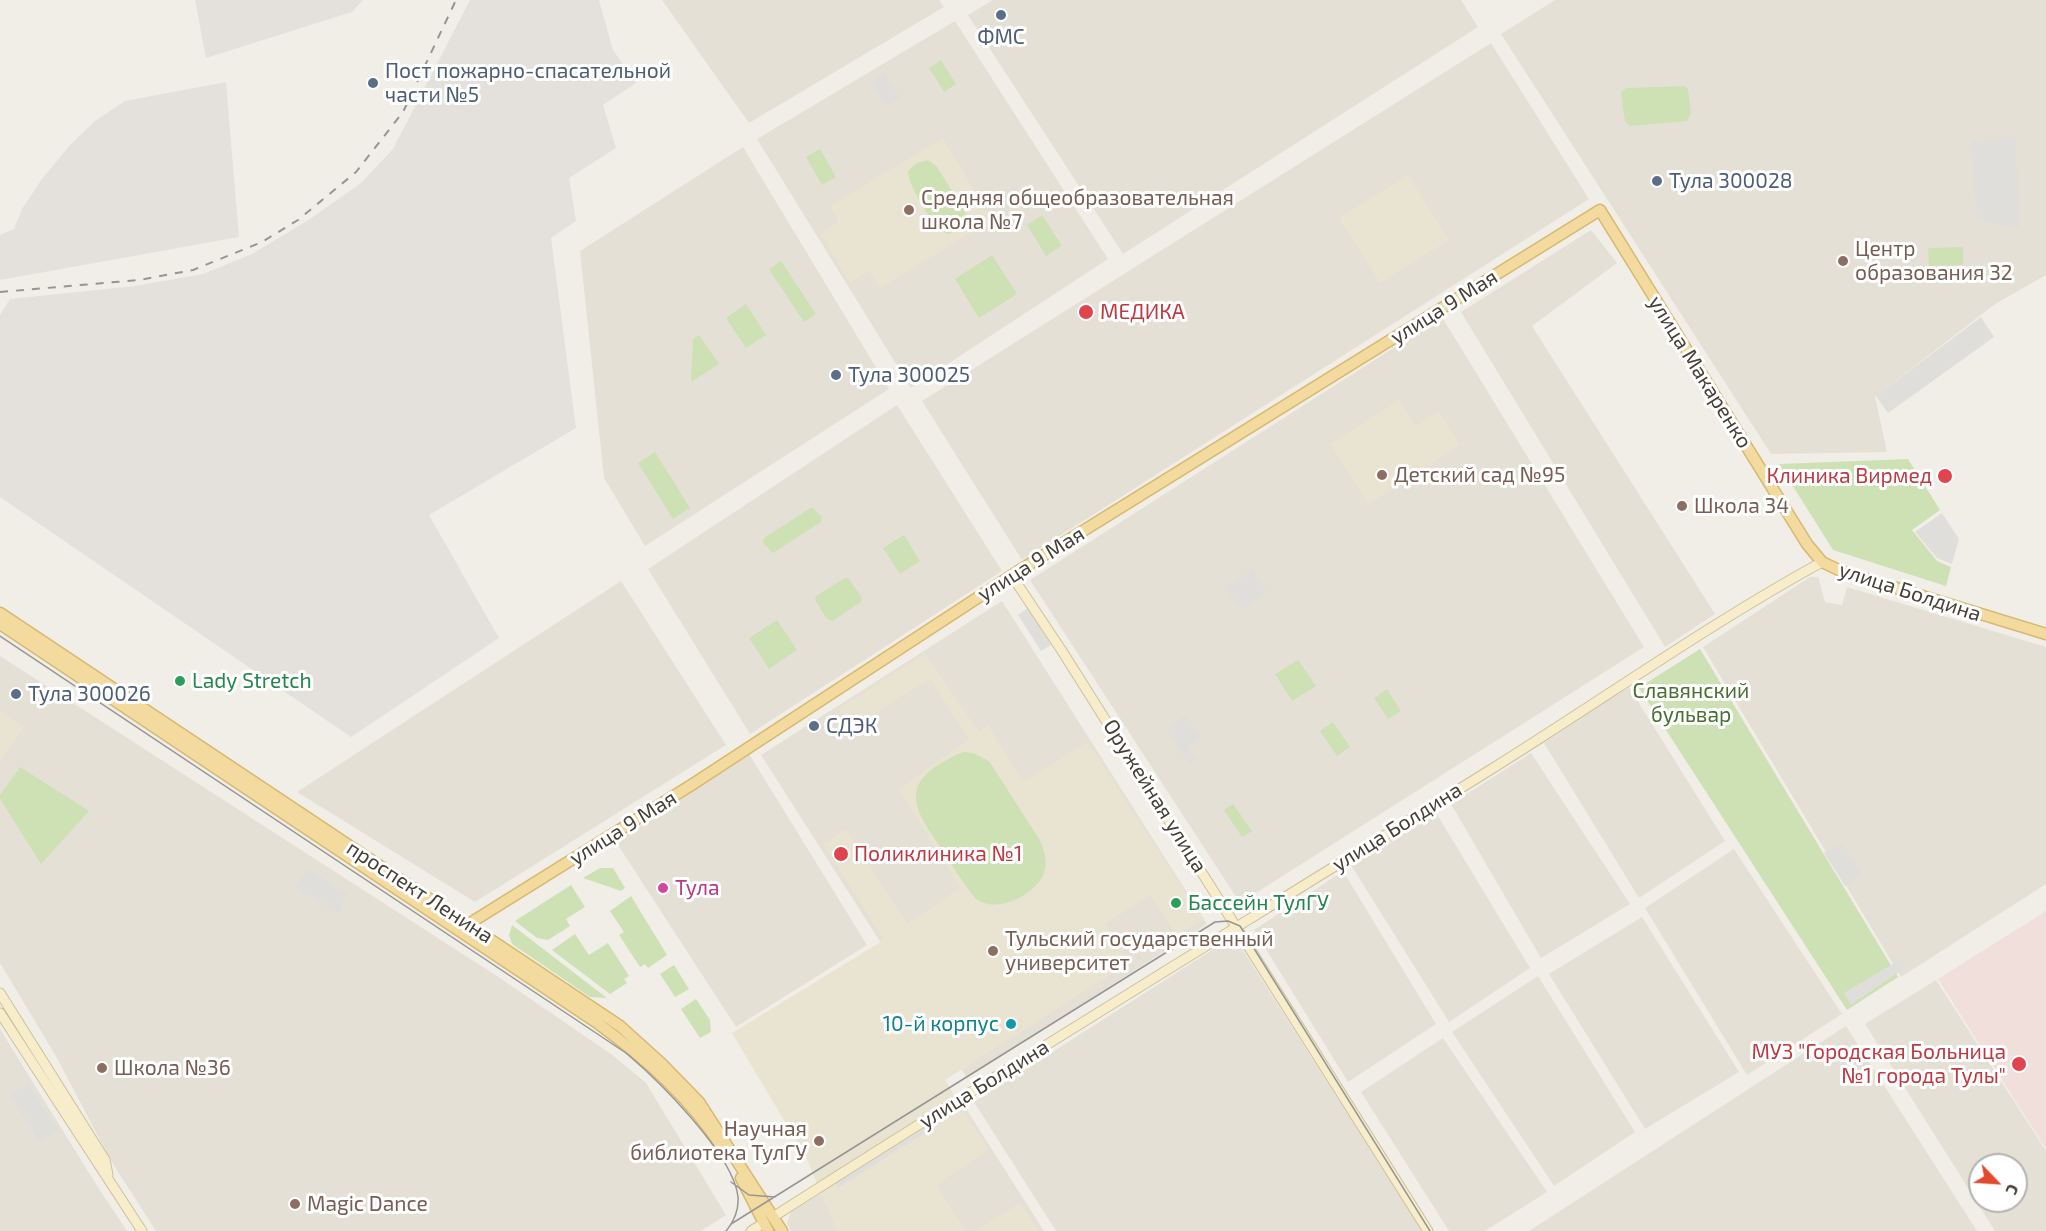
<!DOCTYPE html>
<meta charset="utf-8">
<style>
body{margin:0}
#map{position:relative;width:2046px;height:1231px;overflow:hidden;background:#f1eee7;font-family:"Exo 2",sans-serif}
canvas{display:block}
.north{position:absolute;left:1968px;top:1153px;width:60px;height:60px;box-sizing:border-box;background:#fff;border:2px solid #b4b2af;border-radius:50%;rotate:115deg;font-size:16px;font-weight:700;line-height:24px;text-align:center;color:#443f37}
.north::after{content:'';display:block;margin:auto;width:21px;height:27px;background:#e24a2e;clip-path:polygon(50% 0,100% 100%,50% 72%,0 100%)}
</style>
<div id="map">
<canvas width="2046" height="1231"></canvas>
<div class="north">С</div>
</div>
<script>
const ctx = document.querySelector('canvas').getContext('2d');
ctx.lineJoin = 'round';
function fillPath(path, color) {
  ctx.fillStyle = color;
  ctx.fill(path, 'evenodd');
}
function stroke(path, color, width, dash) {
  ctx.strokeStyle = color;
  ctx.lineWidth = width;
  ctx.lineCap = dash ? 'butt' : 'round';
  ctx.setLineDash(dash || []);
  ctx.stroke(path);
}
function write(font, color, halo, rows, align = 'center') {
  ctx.font = font + ' "Exo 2",sans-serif';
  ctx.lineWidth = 6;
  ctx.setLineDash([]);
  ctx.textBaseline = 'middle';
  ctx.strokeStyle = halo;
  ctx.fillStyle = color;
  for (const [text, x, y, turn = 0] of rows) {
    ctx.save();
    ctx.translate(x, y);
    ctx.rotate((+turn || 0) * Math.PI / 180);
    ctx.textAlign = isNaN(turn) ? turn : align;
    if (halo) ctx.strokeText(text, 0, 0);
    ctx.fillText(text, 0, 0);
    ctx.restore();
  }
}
const residential = new Path2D(`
 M 662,0 L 939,0 L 944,7 L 749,123 Z
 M 993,0 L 1461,0 L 1478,27 L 1123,254 L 968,15 Z
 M 1555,0 L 2046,0 L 2046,275 L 1995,304 L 1875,397 L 1887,452 L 1771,454 L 1501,34 Z
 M 955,21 L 1108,259 L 911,388 L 757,139 Z
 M 1491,43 L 1589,199 L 1022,560 L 922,401 Z
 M 743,147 L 889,389 L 645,546 L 604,478 L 580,251 Z
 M 1591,230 L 1617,263 L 1532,326 L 1715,614 L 1665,647 L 1461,312 Z
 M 1442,317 L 1644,647 L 1240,903 L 1030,580 Z
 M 897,405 L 1002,571 L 750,734 L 648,569 Z
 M 1810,577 L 1818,577 L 1825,602 L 1842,605 L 1847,587 L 2046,647 L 2046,884 L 1901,977 L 1703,647 Z
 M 621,581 L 726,745 L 475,902 L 297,792 Z
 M 1002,601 L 1207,924 L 967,1078 L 761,755 Z
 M 0,656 L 500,978 L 611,1054 L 646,1083 L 726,1215 L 701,1231 L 156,1231 L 111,1161 L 57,1058 L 0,963 Z
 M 1629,687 L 1725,841 L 1639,898 L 1544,743 Z
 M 1531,753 L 1630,904 L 1541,958 L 1451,804 Z
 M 749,754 L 867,945 L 736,1027 L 616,842 Z
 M 1435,811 L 1530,968 L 1449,1022 L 1351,865 Z
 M 1734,849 L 1842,1014 L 1747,1075 L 1645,908 Z
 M 1343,871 L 1436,1024 L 1348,1082 L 1254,930 Z
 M 1642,917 L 1739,1072 L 1645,1129 L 1549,974 Z
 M 1234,936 L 1422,1231 L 1056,1231 L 974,1102 Z
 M 1538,976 L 1635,1132 L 1554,1186 L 1452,1032 Z
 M 1936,980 L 2046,1151 L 2046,1231 L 1995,1231 L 1865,1024 ZM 1980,1165 L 2016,1165 L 2016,1201 L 1980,1201 Z
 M 1846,1026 L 1977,1231 L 1529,1231 Z
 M 0,1029 L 94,1181 L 127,1231 L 0,1231 Z
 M 1443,1038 L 1547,1192 L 1485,1231 L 1449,1231 L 1361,1092 Z
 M 963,1104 L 1044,1231 L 791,1231 L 787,1223 L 791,1212 Z`);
const industrial = new Path2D(`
 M 195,0 L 363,0 L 352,12 L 206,58 Z
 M 470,0 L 599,0 L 613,50 L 636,83 L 603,105 L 616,148 L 569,178 L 576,221 L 551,238 L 576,428 L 429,515 L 499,638 L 351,737 L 0,497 L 0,315 L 10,299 L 135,286 L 203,274 L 252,254 L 310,219 L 361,183 L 393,149 Z
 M 226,82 L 239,237 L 0,280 L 0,235 L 14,229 L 22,209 L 42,179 L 70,145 L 95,121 L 125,101 Z`);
const education = new Path2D(`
 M 943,138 L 992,220 L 880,288 L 869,271 L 850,283 L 820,233 L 839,222 L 830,206 Z
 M 1408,175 L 1449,240 L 1380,283 L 1339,218 Z
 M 1399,400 L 1416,426 L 1439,411 L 1460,445 L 1368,504 L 1330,444 Z
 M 925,653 L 979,732 L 988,725 L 1023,782 L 1088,742 L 1203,919 L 1177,935 L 1150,895 L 1105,924 L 1129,963 L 945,1080 L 989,1150 L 937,1185 L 965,1231 L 837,1231 L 806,1157 L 732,1033 L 884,940 L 823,844 L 846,829 L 907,924 L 960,888 L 899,789 L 969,739 L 930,679 L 851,728 L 838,709 Z
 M 0,710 L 24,727 L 0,762 Z
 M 1020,1203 L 1039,1231 L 975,1231 Z`);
const medical = new Path2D(`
 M 2046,911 L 2046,1149 L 1938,979 Z`);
const green = new Path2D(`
 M 941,60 L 956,84 L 944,92 L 929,68 Z
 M 1684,86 L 1688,89 L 1691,113 L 1687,121 L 1630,126 L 1625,122 L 1621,93 L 1626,88 Z
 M 820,149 L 836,177 L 822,185 L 806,157 Z
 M 928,160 L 937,167 L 966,214 C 967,226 958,231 948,234 C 934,230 908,185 908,171 L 917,163 Z
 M 1042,215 L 1062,246 L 1046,256 L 1027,225 Z
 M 1963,247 L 1963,265 L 1929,266 L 1928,248 Z
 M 992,255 L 1017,294 L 979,318 L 955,279 Z
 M 781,261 L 816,314 L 804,322 L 769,269 Z
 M 746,304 L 766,335 L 746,348 L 726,318 Z
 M 699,335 L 719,364 L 691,382 L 693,339 Z
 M 655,452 L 690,508 L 673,519 L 638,463 Z
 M 1908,459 L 1940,510 L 1912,530 L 1937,561 L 1951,567 L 1946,586 L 1833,550 L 1779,464 Z
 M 812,507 L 822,517 L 821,522 L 773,553 L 763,543 L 764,538 Z
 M 904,535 L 920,561 L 900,574 L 883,548 Z
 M 845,578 L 849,579 L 862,598 L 861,602 L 832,621 L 827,619 L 815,600 L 816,596 Z
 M 777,620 L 797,650 L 769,669 L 749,638 Z
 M 1700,649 L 1898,977 L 1847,1010 L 1635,682 L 1640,687 Z
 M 1298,660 L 1316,686 L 1292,701 L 1275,674 Z
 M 1387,689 L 1401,711 L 1388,719 L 1374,698 Z
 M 1333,722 L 1350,747 L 1337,756 L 1320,731 Z
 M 964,752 L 973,753 L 989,761 L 1041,842 C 1044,852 1048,863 1044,873 C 1035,896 995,915 975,898 C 963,883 953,867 943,851 C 925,823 897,793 935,767 C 945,761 953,755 964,752 Z
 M 20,767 L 89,811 L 41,864 L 0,799 L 0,795 Z
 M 1233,804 L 1252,831 L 1242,837 L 1224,810 Z
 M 600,868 L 613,868 L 625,888 L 621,891 L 583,878 Z
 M 571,885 L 585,907 L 566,919 L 570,926 L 548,940 L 537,938 L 515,921 Z
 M 631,896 L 667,955 L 648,968 L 645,964 L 640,967 L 619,935 L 624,932 L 610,911 Z
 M 512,925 L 607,998 L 590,997 L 512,944 L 509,935 Z
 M 575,934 L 589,955 L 608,943 L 629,976 L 624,979 L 627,983 L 610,994 L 552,950 Z
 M 674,965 L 689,989 L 675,997 L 660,974 Z
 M 696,999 L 710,1020 L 711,1032 L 700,1038 L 681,1009 Z`);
const parking = new Path2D(`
 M 885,73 L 900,98 L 886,106 L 871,81 Z
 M 2016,139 L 2019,229 L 1977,220 L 1971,140 Z
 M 1981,317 L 1994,337 L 1888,413 L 1876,396 Z
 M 1942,513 L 1959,539 L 1952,564 L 1937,558 L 1915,532 Z
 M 1253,570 L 1267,592 L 1240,610 L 1226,587 Z
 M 1028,608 L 1051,645 L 1041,651 L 1018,615 Z
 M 1186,715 L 1201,739 L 1188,747 L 1196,759 L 1189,764 L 1166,728 Z
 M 1842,843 L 1860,872 L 1854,882 L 1845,886 L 1824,853 Z
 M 307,869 L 347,893 L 339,913 L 295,888 Z
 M 1901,959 L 1906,967 L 1851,1005 L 1844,993 Z
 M 28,1083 L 58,1130 L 40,1142 L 10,1095 Z
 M 958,1105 L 961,1110 L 838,1188 L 835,1183 Z`);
const secondary = new Path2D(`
 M 1012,576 L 1062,651 L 1428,1231
 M 0,993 L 105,1160 L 108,1175
 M 0,1013 L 142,1231
 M 773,1217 C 1010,1065 1251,919 1490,770 C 1601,701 1707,625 1822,562
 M 751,1231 L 764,1223`);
const primary = new Path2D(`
 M 0,613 L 620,1026 L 661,1063 L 699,1102 L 782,1231
 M 0,624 L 596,1022 C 645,1058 692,1099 725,1152
 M 459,930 L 693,784 L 1020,570 L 1600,210 L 1807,544 L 1822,562 L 1841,571 L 2046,634
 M 741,1178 L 768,1231`);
const tram = new Path2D(`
 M 0,636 L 626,1053 C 658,1080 734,1155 738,1197 C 739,1209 734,1222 726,1231
 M 731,1182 L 749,1195 L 775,1197
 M 731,1224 L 1215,922 L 1228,921 L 1240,926 L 1430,1231`);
const rail = new Path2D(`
 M 0,292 L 139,280 L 193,270 L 262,242 L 298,220 L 356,172 L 403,112 L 456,0`);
const markers = [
 [1001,15,6,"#5c6f8a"],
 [373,83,6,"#5c6f8a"],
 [1657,181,6,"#5c6f8a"],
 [909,210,6,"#8d6e63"],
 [1843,261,6,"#8d6e63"],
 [1086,312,8,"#e0444e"],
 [836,375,6,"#5c6f8a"],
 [1382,475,6,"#8d6e63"],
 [1945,476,8,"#e0444e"],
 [1682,506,6,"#8d6e63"],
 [180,681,6,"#2e9e5b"],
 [16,694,6,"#5c6f8a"],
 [814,726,6,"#5c6f8a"],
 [841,854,8,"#e0444e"],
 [663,888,6,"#d1479c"],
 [1176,903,6,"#2e9e5b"],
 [993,951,6,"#8d6e63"],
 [1011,1024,6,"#0f9aa8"],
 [2019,1064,8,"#e0444e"],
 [102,1068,6,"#8d6e63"],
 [819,1141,6,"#8d6e63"],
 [295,1204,6,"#8d6e63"]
];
const serviceNames = [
 ["ФМС",1001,37,"center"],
 ["Пост пожарно-спасательной",385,71],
 ["части №5",385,95],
 ["Тула 300028",1669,181],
 ["Тула 300025",848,375],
 ["Тула 300026",28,694],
 ["СДЭК",826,726]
];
const educationNames = [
 ["Средняя общеобразовательная",921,198],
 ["школа №7",921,222],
 ["Центр",1855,249],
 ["образования 32",1855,273],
 ["Детский сад №95",1394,475],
 ["Школа 34",1694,506],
 ["Тульский государственный",1005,939],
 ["университет",1005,963],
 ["Школа №36",114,1068],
 ["Научная",807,1129,"right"],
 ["библиотека ТулГУ",807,1153,"right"],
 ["Magic Dance",307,1204]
];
const streetNames = [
 ["улица 9 Мая",1444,307,-32],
 ["улица Макаренко",1700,372,58],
 ["улица 9 Мая",1031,564,-32],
 ["улица Болдина",1910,592,18],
 ["Оружейная улица",1155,796,58],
 ["улица Болдина",1397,827,-32],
 ["улица 9 Мая",623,828,-32],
 ["проспект Ленина",420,892,33],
 ["улица Болдина",984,1084,-32]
];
const healthNames = [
 ["МЕДИКА",1100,312],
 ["Клиника Вирмед",1932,476,"right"],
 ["Поликлиника №1",854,854],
 ["МУЗ \"Городская Больница",2006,1052,"right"],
 ["№1 города Тулы\"",2006,1076,"right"]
];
const leisureNames = [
 ["Lady Stretch",192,681],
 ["Бассейн ТулГУ",1188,903]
];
const parkNames = [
 ["Славянский",1691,691],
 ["бульвар",1691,715]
];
const hotelNames = [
 ["Тула",675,888]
];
const cultureNames = [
 ["10-й корпус",999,1024]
];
fillPath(residential, '#e5e0d6');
fillPath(industrial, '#e4e0dc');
fillPath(education, '#e9e3d2');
fillPath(medical, '#f1dfdc');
fillPath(green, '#cde1b4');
fillPath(parking, '#e0dedb');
stroke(secondary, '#ccc09b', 11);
stroke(primary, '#d6b870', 13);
stroke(secondary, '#f8edca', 9);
stroke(primary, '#f3db9f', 10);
stroke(tram, '#959595', 1.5);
stroke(rail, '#959595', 2, [8, 8]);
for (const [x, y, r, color] of markers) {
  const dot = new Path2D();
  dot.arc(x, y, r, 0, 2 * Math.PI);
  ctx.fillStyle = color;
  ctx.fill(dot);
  stroke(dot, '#fff', 2);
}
write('21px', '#4e5e75', '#fff', serviceNames, 'left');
write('21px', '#785e54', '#fff', educationNames, 'left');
write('21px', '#443f37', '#fff', streetNames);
write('21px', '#be3a42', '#fff', healthNames, 'left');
write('21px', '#27864d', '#fff', leisureNames, 'left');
write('21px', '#486f31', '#fff', parkNames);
write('21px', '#b23c85', '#fff', hotelNames, 'left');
write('21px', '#0d838f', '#fff', cultureNames, 'right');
</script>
